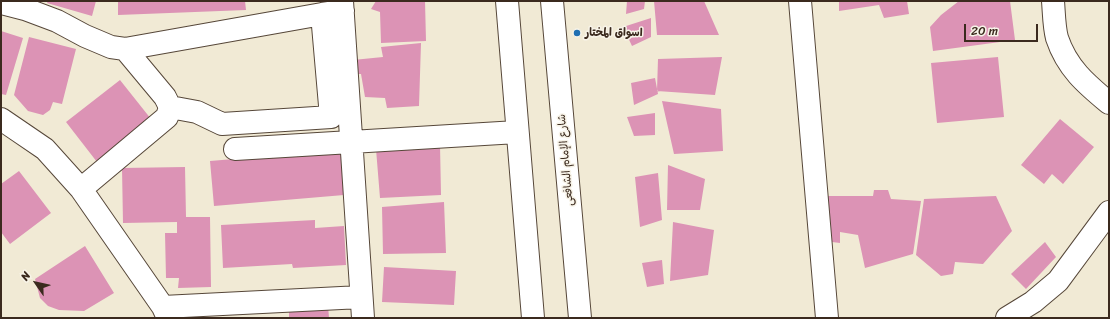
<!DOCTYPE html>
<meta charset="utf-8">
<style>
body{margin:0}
#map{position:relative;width:1110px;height:319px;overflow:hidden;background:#f1ead5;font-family:Sriracha,sans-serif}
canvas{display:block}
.frame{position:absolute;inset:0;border:2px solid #3b2a1e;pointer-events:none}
.north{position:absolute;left:16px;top:263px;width:40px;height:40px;-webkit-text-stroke:3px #f7f3e8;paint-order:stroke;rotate:304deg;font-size:11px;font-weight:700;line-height:16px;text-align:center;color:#3b2a1e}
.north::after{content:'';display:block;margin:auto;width:14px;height:18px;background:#3b2a1e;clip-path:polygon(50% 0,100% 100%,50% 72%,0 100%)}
.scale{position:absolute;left:964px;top:24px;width:74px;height:18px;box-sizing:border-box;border:2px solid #3b2a1e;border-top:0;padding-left:5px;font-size:12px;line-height:14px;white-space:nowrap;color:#3b2a1e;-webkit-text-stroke:3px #f7f3e8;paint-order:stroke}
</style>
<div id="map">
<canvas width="1110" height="319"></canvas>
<div class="frame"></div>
<div class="north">N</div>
<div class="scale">20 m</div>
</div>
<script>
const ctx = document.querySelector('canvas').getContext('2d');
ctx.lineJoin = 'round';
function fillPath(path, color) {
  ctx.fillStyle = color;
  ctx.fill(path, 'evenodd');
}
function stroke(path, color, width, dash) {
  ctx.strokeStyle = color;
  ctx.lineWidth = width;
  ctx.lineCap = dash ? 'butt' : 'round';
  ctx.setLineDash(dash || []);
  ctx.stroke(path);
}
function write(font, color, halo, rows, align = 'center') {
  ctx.font = font + ' Sriracha,"Playpen Sans Arabic",sans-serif';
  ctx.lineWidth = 3;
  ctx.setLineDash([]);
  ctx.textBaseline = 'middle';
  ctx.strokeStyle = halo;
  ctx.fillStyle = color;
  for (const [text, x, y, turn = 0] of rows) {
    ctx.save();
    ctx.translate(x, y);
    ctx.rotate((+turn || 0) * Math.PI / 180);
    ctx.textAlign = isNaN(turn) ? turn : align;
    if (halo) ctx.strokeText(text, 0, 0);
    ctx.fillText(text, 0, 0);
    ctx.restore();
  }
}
const building = new Path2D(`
 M 48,1 L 96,1 L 92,16 L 47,3 Z
 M 118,1 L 245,1 L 246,10 L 118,15 Z
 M 376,1 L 425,1 L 426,41 L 381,43 L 380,12 L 371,9 Z
 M 627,1 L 645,1 L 644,9 L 626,14 Z
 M 654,1 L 704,1 L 719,35 L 657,35 Z
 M 839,1 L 907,1 L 909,14 L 884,18 L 879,5 L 839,11 Z
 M 959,1 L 1010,1 L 1015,40 L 933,51 L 930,27 L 941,15 Z
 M 651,18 L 651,37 L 632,46 L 623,27 Z
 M 1,31 L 23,38 L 6,95 L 1,94 Z
 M 29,37 L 76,49 L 62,104 L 53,102 L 50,110 L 43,115 L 28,111 L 14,95 Z
 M 421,43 L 419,106 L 387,108 L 385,98 L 365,97 L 361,74 L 354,74 L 353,60 L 383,57 L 381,47 Z
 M 722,57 L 715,95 L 657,91 L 658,59 Z
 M 998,57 L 1004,117 L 937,123 L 931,63 Z
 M 655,78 L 658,94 L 634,105 L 631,83 Z
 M 120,80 L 151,119 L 97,162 L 66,122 Z
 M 662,101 L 721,109 L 723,151 L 674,154 Z
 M 655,113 L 655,135 L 634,136 L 627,117 Z
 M 1060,119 L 1094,147 L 1063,184 L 1052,174 L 1044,184 L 1021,165 Z
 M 440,145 L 441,195 L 380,198 L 376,149 Z
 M 341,150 L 344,195 L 214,206 L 210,161 Z
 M 668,165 L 705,179 L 700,210 L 667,210 Z
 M 185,167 L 186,217 L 210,217 L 211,287 L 178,288 L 179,278 L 166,278 L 165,233 L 177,233 L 177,222 L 123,223 L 122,168 Z
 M 19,171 L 51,213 L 10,244 L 1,232 L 1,184 Z
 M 658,173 L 662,220 L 640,227 L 635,177 Z
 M 874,190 L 888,190 L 891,199 L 921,201 L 913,254 L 865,268 L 858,235 L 840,232 L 840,243 L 824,241 L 827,196 L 873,196 Z
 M 996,196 L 1012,231 L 983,264 L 955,262 L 953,274 L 941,276 L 916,255 L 924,199 Z
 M 444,202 L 446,253 L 383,254 L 382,207 Z
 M 315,220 L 315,228 L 344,226 L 346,265 L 293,268 L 292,264 L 223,268 L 221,225 Z
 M 673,222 L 714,230 L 708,275 L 670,281 Z
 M 1045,242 L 1056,257 L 1026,289 L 1011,274 Z
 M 85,246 L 114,293 L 84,311 L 59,310 L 48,306 L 40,298 L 35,279 Z
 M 662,260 L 664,284 L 647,287 L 642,263 Z
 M 384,267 L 456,271 L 454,305 L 382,302 Z
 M 328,305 L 329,318 L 289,318 L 289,308 Z`);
const minor = new Path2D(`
 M 342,1 L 363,318
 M 507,1 L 533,318
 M 552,1 L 580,318
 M 800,1 L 827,318
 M 1053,1 C 1054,13 1054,27 1057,38 C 1067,68 1086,84 1109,103
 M 1,3 L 25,9 L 57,21 L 85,36 L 111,47 L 125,49 L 322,14 L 343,11
 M 170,107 L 197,112 L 222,124 L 331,117 L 322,14
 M 1,119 L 45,149 L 81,189 L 163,307 L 168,318
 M 235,149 L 517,132
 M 81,189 L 167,117 L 170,107 L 165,97 L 125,49
 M 163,307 L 361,297
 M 1007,318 L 1033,302 L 1058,281 L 1109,212`);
const markers = [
 [577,33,4,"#1f6fb2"]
];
const poiNames = [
 ["اسواق المختار",585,33]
];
const streetNames = [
 ["شارع الإمام الشافعى",566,160,-95]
];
fillPath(building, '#dc93b5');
stroke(minor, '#564739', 24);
stroke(minor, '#fff', 22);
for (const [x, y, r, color] of markers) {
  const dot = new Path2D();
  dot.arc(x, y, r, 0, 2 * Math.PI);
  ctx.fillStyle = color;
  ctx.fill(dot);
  stroke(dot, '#f7f3e8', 1.5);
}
write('bold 11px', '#3b2a1e', '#f7f3e8', poiNames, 'left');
write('11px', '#3b2a1e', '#f7f3e8', streetNames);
</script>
